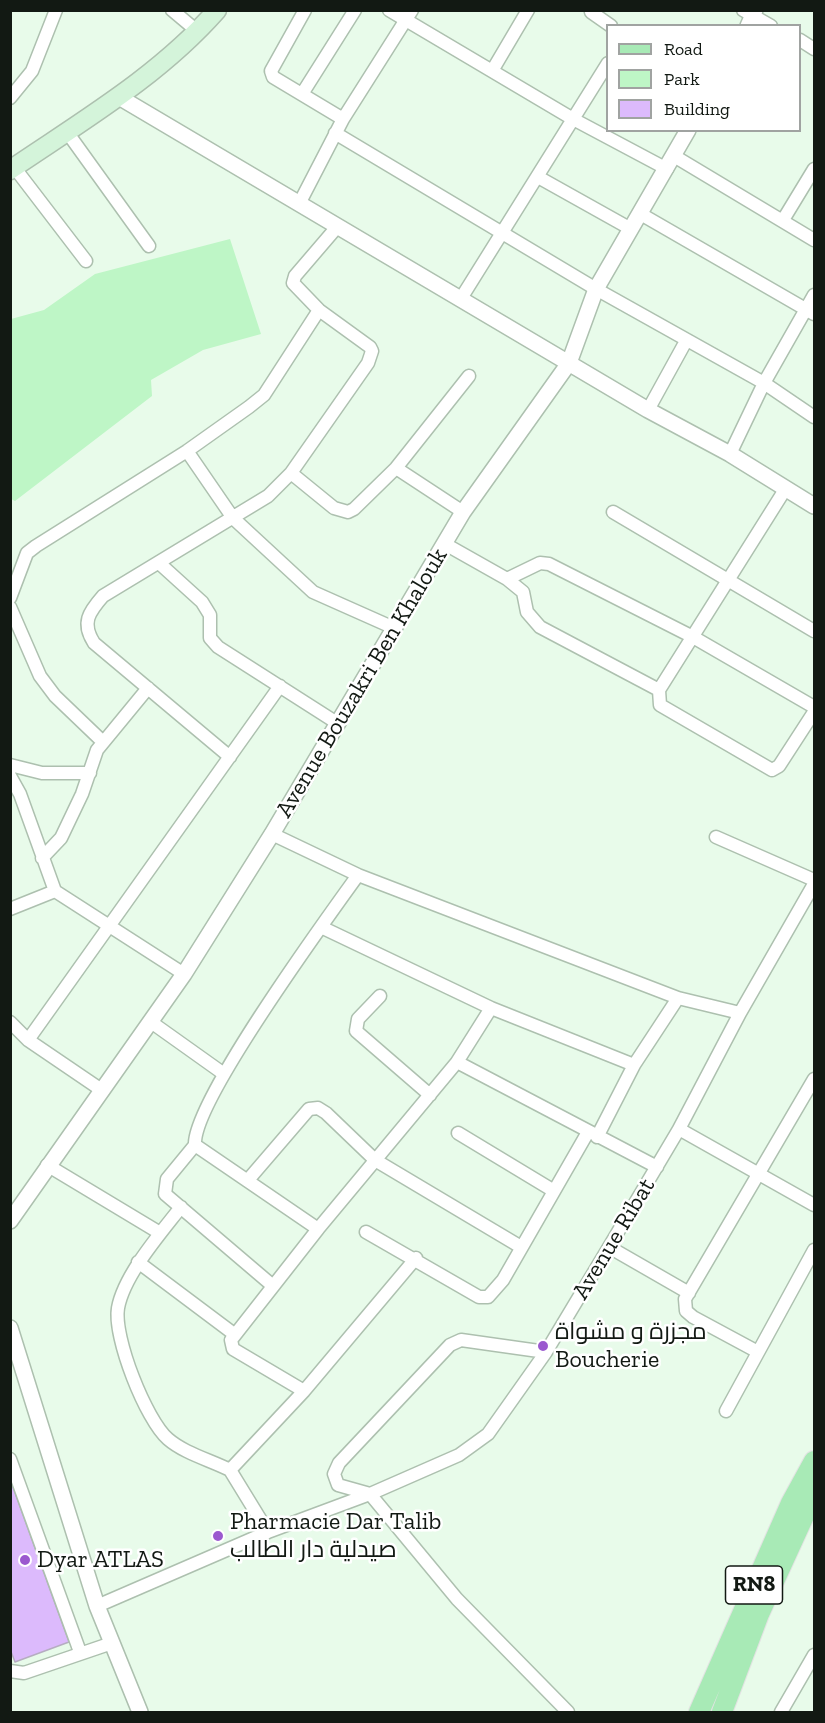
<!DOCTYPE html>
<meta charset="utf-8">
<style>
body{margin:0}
#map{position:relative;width:825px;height:1723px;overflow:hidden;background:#e8fbea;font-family:"Zilla Slab",serif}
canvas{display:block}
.frame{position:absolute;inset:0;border:12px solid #121913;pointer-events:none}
.legend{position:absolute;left:606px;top:24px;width:195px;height:108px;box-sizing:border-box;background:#fff;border:2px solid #a0a3a1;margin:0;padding:8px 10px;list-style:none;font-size:18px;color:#121913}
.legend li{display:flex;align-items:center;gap:12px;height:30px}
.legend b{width:30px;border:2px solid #a0a3a1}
</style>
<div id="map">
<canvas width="825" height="1723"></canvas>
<div class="frame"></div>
<ul class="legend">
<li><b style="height:8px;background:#a8eab6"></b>Road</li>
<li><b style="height:16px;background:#bef6c6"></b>Park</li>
<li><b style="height:16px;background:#dcbafc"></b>Building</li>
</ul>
</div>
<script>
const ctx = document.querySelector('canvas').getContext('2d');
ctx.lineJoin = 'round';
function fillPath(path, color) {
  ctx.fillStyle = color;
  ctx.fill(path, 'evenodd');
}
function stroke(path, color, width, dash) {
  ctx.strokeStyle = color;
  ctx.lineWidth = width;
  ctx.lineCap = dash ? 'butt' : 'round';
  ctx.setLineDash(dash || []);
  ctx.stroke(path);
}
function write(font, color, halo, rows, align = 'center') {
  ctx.font = font + ' "Zilla Slab",Cairo,serif';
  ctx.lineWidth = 5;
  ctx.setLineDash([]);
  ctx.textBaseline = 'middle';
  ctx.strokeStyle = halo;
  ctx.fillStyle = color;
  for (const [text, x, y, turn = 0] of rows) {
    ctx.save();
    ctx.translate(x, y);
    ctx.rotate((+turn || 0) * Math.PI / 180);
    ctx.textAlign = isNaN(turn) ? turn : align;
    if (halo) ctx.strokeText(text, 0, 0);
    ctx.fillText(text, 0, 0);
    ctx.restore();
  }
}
const green = new Path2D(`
 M 230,239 L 261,334 L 203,350 L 151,380 L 152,396 L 15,501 L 11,499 L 11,319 L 44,310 L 95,274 Z`);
const building = new Path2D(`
 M 10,1479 L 69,1642 L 15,1662 L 10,1649 Z`);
const minor = new Path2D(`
 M 172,10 L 197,31
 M 305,10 L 271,71 L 273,77 L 343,119
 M 389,10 L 573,119 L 667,169
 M 743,10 L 771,26
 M 591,12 L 611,26
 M 800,40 L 814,49
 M 492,71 L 528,10
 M 302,94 L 355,10
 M 10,98 L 32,71 L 56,10
 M 67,132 L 149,246
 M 335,133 L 596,289 L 764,383 L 814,417
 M 674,156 L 814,240
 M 14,167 L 86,261
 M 538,177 L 631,229
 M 299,204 L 343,119 L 412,10
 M 639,213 L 814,314
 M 783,220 L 814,169
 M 460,300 L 608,63
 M 648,410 L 686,341
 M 187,451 L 233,518 L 313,592 L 394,628
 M 730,454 L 764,383 L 814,295
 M 396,468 L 463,512
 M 291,473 L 334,508 L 348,512 L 354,509 L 396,468 L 469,376
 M 786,488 L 659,690 L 660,705 L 772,770 L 779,766 L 814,712
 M 613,512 L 814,631
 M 445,544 L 507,579 L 523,592 L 527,612 L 540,627 L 659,690
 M 159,563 L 202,602 L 210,615 L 210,638 L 218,647 L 337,723
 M 507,579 L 540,563 L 549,564 L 693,637 L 814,707
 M 10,598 L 27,553 L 36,546 L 187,451 L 249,407 L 264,395 L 319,310
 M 10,607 L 40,676 L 55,696 L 103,742
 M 230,757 L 94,643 C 81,623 89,612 103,596 L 268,496 L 291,473 L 368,363 L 372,351 L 370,347 L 319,310 L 293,283 L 295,276 L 337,227
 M 10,765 L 42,773 L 90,773
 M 10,776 L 20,794 L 55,891 L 184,974
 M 272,834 L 358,875 L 678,998 L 740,1013
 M 716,837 L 814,880
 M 42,858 L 61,838 L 82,794 L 97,750 L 148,688
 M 10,909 L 55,891
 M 321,927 L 491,1008 L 634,1065
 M 380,996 L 358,1019 L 356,1031 L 430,1095
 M 10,1022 L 28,1040 L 103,1091
 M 151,1022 L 224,1074
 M 28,1040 L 280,686
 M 457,1062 L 491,1008
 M 679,1129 L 814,1205
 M 458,1133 L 554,1191
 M 597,1137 L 634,1065 L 678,998
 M 195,1145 L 167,1179 L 165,1194 L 273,1286
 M 47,1165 L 160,1233
 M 248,1180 L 309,1109 L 318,1108 L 326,1113 L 375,1160 L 521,1247
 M 181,1207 C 160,1234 124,1275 118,1308 C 113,1337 146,1420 168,1439 C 184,1453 210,1460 230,1470
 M 318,1229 L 195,1145 C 192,1103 327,918 358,875
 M 366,1232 L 479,1297 L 488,1297 L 503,1280 L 588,1132
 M 609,1247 L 689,1293
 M 138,1262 L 234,1334
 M 546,1352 L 461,1340 L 450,1345 L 339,1463 L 334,1474 L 338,1485 L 370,1494 L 457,1599 L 568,1712
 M 758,1352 L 693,1317 L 686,1311 L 685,1299 L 814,1079
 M 304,1391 L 416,1258
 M 726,1411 L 814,1250
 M 10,1459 L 80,1652
 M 268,1532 L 230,1470 L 304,1391 L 233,1349 L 231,1340 L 318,1229 L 457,1062 L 657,1167
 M 97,1606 L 268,1532 L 370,1494 L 459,1455 L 488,1434 L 546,1352 L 609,1247 L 679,1129 L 740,1013 L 814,884
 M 10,1671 L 24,1673 L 112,1643
 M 781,1712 L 814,1655`);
const tertiary = new Path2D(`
 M 748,26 L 755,10
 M 119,97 L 648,410 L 730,454 L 814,506
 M 10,1221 L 184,974 L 272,834 L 463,512 L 569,363 L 596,289 L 688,130
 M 10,1328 L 97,1606 L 140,1712`);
const secondary = new Path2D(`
 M 10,170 C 82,121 159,76 217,10`);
const primary = new Path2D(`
 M 699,1712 L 791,1503 L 814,1461
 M 722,1712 L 759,1614 L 814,1494`);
const markers = [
 [543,1346,6,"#9b59cf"],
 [218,1536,6,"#9b59cf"],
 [25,1560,6,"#9b59cf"]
];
const shields = [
 [754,1585,57]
];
const shieldNames = [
 ["RN8",754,1585]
];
const streetNames = [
 ["Avenue Bouzakri Ben Khalouk",362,683,-59],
 ["Avenue Ribat",614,1239,-59]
];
const poiNames = [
 ["مجزرة و مشواة",555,1332],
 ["Boucherie",555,1360],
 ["Pharmacie Dar Talib",230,1522],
 ["صيدلية دار الطالب",230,1550],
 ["Dyar ATLAS",37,1560]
];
fillPath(green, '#bef6c6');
fillPath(building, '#dcbafc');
stroke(building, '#b6adc1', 1.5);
stroke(minor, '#adc0af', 15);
stroke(tertiary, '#adc0af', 18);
stroke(secondary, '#adc0af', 21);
stroke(primary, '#e3e3e3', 22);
stroke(minor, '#fff', 12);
stroke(tertiary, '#fff', 15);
stroke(secondary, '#d4f4da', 18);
stroke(primary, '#a8eab6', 20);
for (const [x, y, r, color] of markers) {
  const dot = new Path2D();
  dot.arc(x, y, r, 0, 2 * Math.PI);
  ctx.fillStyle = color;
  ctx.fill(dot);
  stroke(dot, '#fff', 2);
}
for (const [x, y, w] of shields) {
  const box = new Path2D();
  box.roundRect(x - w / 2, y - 19, w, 38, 4.5);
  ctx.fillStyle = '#fff';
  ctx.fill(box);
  stroke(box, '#121913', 1.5);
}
write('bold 22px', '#121913', null, shieldNames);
write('24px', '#121913', '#fff', streetNames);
write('24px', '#121913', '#fff', poiNames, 'left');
</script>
